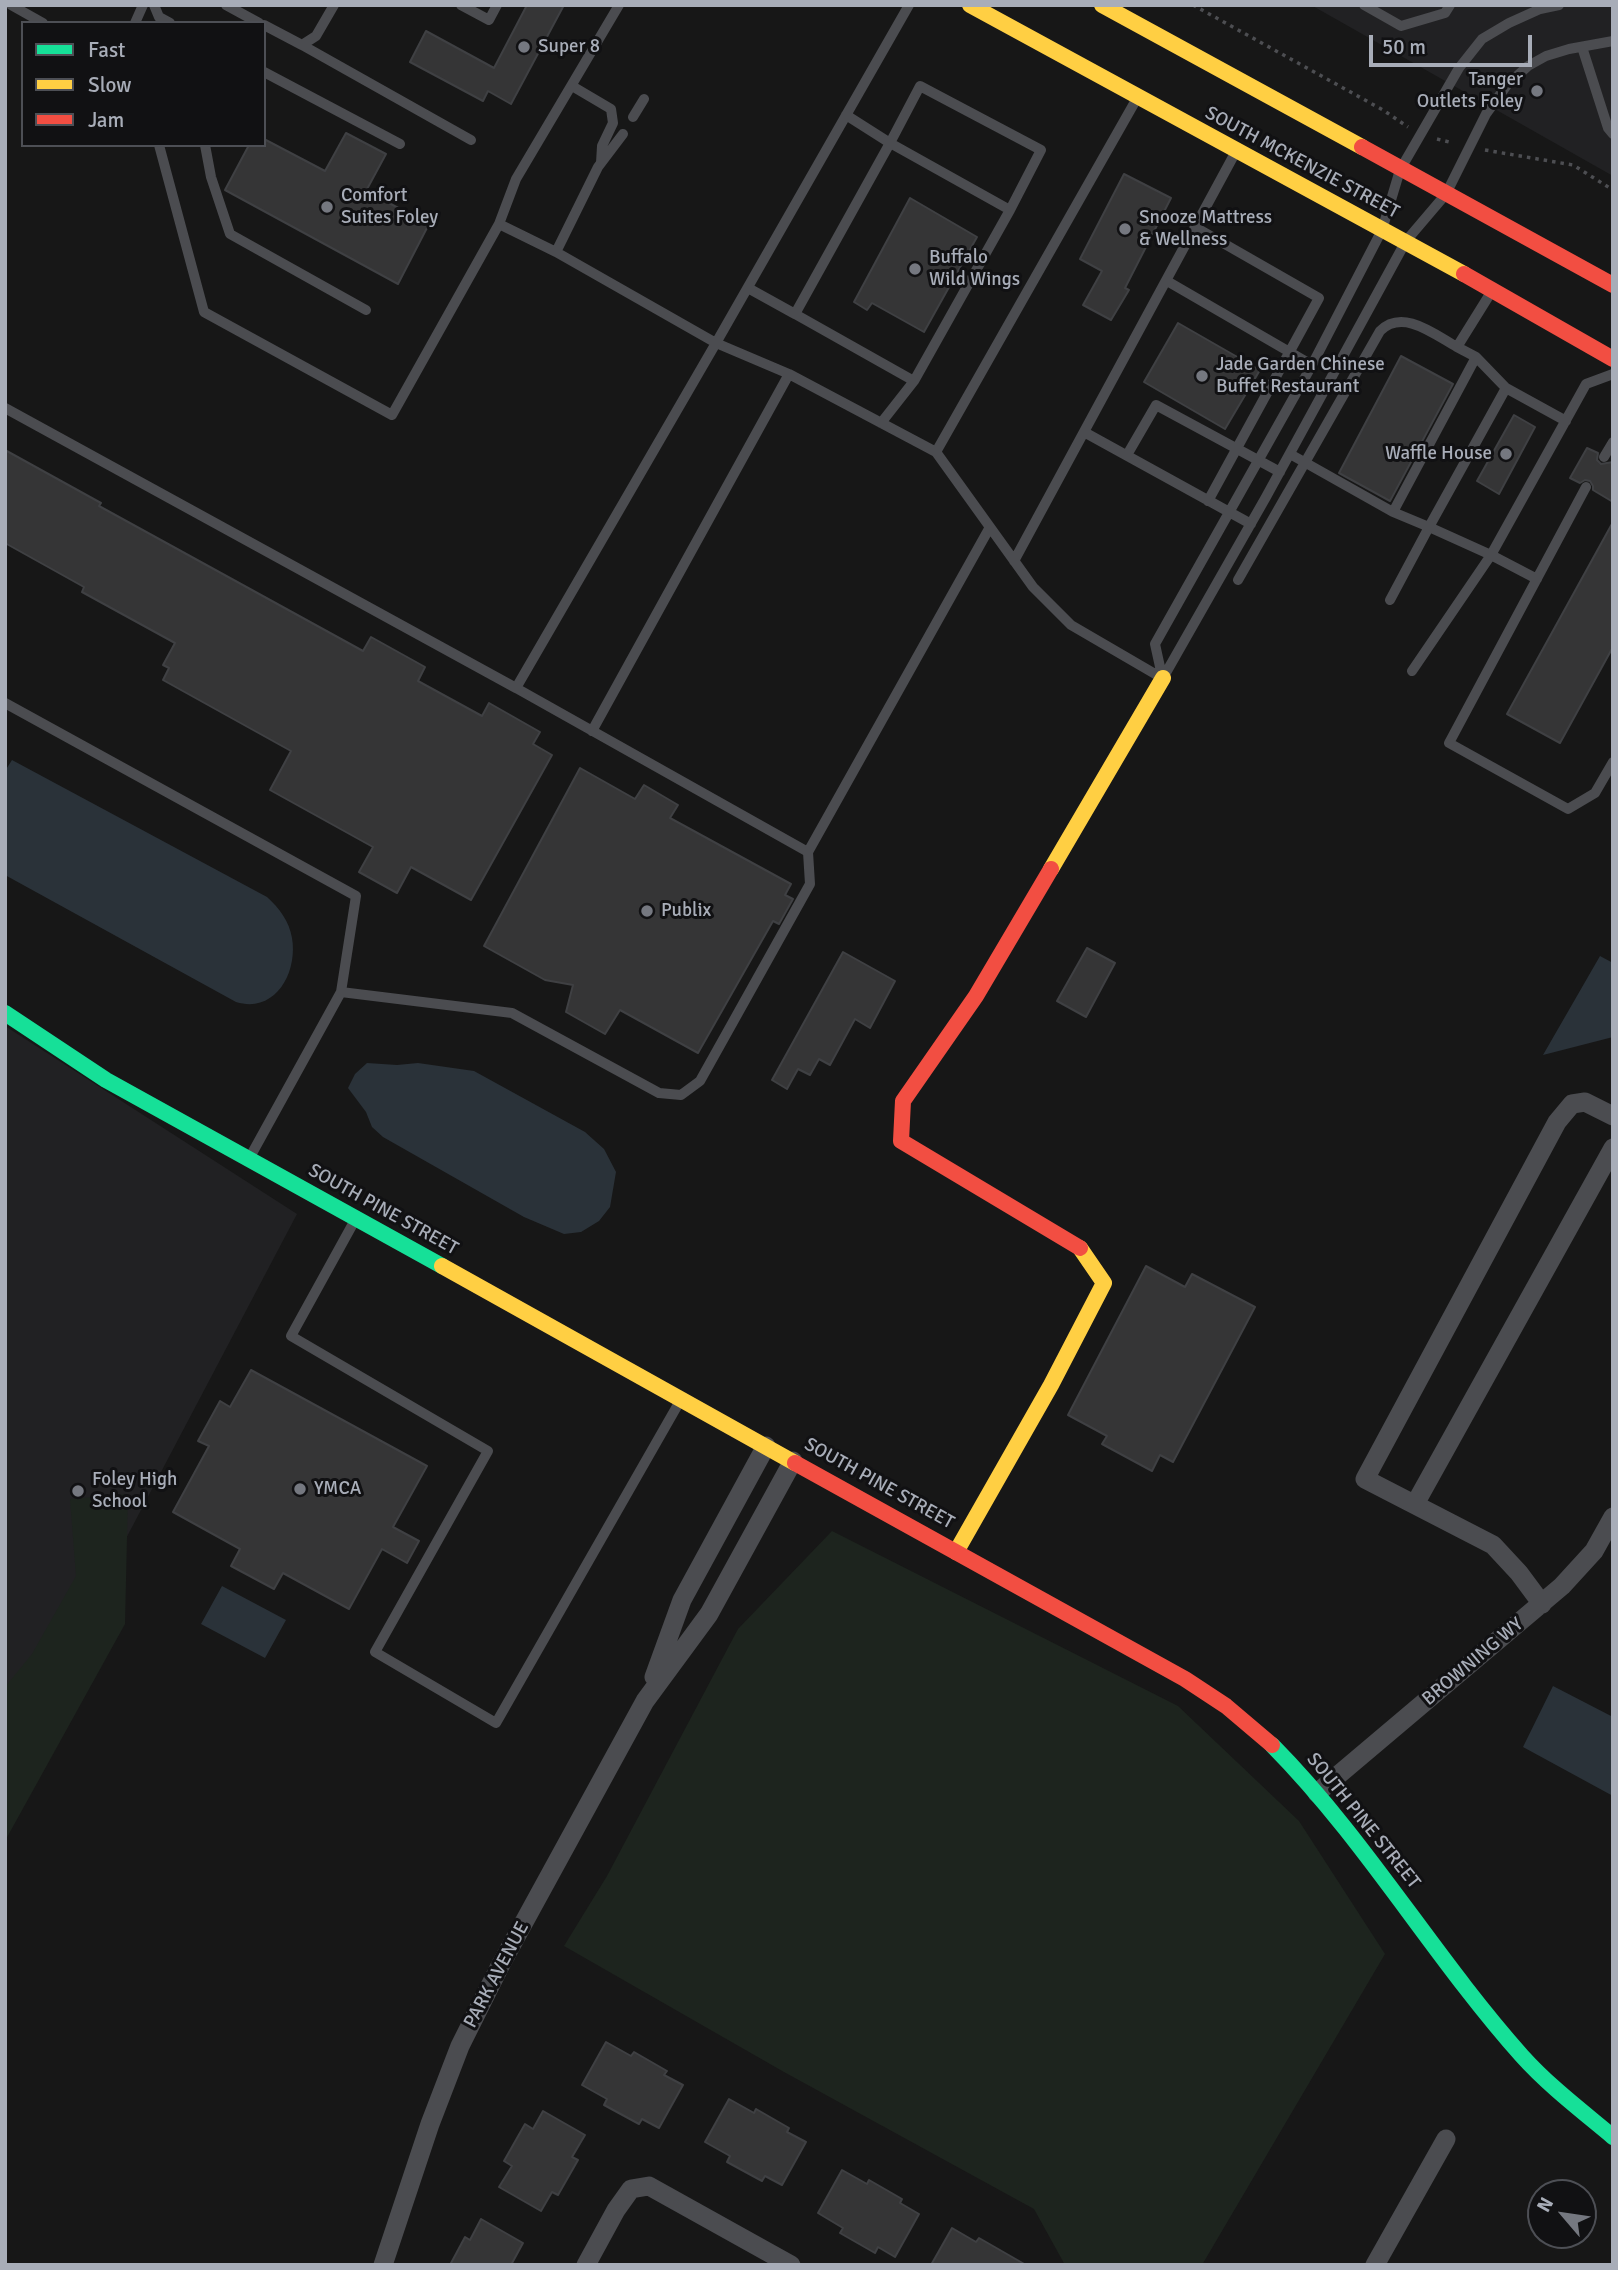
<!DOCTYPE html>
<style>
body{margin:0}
#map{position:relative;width:1618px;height:2270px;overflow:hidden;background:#171717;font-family:Signika,sans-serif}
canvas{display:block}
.frame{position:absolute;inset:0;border:7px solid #a8adb8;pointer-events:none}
.legend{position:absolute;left:21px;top:21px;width:245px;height:126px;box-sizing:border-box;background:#111113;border:2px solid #4d4f55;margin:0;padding:9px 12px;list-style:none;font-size:21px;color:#a8adb8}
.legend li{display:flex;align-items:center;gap:14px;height:35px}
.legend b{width:35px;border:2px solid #4d4f55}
.north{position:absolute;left:1527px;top:2179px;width:70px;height:70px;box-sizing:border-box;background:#111113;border:2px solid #4d4f55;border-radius:50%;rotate:299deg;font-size:19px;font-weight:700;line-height:28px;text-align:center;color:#a8adb8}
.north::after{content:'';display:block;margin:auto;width:24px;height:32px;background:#757880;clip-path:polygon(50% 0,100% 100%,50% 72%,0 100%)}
.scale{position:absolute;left:1369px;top:35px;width:163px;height:32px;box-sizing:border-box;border:4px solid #a8adb8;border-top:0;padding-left:9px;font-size:21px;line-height:24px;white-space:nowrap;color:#a8adb8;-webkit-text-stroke:5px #111113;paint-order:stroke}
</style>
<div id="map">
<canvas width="1618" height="2270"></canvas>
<div class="frame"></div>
<ul class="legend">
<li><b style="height:9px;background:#16e098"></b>Fast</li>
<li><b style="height:9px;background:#ffcf43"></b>Slow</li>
<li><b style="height:9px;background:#f24e42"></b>Jam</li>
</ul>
<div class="north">N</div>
<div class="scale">50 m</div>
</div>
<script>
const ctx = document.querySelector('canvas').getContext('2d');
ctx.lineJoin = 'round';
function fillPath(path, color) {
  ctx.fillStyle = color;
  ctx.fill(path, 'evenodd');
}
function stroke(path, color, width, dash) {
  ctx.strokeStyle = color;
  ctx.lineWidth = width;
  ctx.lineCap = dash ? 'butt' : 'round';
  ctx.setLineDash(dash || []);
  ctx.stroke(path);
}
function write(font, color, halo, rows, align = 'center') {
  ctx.font = font + ' Signika,sans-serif';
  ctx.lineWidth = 6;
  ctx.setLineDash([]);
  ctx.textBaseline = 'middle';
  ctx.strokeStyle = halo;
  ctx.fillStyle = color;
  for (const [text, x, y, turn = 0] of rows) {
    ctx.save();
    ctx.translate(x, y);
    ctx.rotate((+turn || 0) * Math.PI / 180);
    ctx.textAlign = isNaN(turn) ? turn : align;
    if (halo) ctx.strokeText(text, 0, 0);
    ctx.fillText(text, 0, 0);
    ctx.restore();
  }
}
const built = new Path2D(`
 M 1311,5 L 1613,5 L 1613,176 Z
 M 5,1026 L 297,1214 L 5,1768 Z`);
const green = new Path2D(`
 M 128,1494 L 125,1624 L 5,1841 L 5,1687 L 32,1654 L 76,1576 L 70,1499 Z
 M 832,1531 L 1178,1706 L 1299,1821 L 1385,1954 L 1202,2265 L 1065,2265 L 1034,2209 L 784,2072 L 564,1946 L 607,1876 L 738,1629 Z`);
const water = new Path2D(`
 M 12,760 L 267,897 C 280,909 289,921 292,938 C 298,973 275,1014 236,1002 L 5,875 L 5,771 Z
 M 1600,956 L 1613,963 L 1613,1037 L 1543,1055 Z
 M 367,1063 L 397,1065 L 418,1063 L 474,1071 L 585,1132 L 604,1149 L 616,1172 L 610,1207 L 599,1221 L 581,1232 L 564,1234 L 524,1217 L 383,1137 L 372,1127 L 366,1112 L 348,1088 L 355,1074 Z
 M 222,1586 L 286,1620 L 265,1658 L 201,1624 Z
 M 1553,1686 L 1613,1717 L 1613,1796 L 1523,1747 Z`);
const building = new Path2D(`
 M 527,5 L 564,5 L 511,104 L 488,91 L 483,101 L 410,62 L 426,31 L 494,68 Z
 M 346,133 L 386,154 L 366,191 L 429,224 L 398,284 L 225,190 L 249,145 L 264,145 L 264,139 L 325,171 Z
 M 1124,174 L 1171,198 L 1125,288 L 1129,290 L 1111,320 L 1083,305 L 1102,271 L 1080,259 Z
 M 910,198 L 977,237 L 924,332 L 872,303 L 867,310 L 854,302 Z
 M 1178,323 L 1260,370 L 1225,429 L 1144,382 Z
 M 1401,356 L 1453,384 L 1390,501 L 1339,473 Z
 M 1514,415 L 1535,427 L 1499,494 L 1477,481 Z
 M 1587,448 L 1598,453 L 1597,460 L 1601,464 L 1613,462 L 1613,502 L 1593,490 L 1593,486 L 1590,481 L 1585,480 L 1580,483 L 1570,478 Z
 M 5,450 L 101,503 L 99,506 L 363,651 L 371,637 L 425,667 L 418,681 L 482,716 L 489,703 L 540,732 L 533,744 L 552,755 L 471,900 L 411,867 L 397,893 L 359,872 L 373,847 L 270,790 L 291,751 L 163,680 L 169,668 L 163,665 L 175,643 L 82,592 L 84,587 L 5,543 Z
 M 1613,522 L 1613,647 L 1560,743 L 1507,714 Z
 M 580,768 L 635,799 L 644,785 L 678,805 L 670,818 L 791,884 L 785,895 L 793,899 L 779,924 L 773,921 L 698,1053 L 620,1010 L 605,1034 L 566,1012 L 573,985 L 545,980 L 484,946 Z
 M 1087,948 L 1115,963 L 1086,1017 L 1057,1001 Z
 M 843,952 L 895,981 L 870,1028 L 855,1019 L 830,1065 L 819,1059 L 810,1075 L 798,1069 L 787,1089 L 772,1080 Z
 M 1146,1266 L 1185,1287 L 1192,1274 L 1255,1307 L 1173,1462 L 1160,1455 L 1152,1471 L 1102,1444 L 1107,1436 L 1068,1415 Z
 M 251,1370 L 427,1466 L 393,1527 L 419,1541 L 407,1563 L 382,1549 L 349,1609 L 283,1573 L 274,1589 L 231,1566 L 240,1549 L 173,1512 L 209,1446 L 198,1441 L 220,1401 L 230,1407 Z
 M 606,2042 L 631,2056 L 634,2052 L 667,2071 L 664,2075 L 683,2085 L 659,2128 L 642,2119 L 639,2124 L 604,2105 L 607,2099 L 582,2085 Z
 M 729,2099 L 754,2113 L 756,2109 L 789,2128 L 787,2132 L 806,2142 L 782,2185 L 765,2176 L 762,2181 L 727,2162 L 730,2156 L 705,2142 Z
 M 543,2111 L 585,2135 L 572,2157 L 578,2160 L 558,2195 L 552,2192 L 541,2211 L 499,2187 L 512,2166 L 504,2161 L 525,2124 L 533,2129 Z
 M 842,2170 L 867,2184 L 869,2180 L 902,2199 L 900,2203 L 919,2214 L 895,2257 L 878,2247 L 875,2253 L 840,2233 L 843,2228 L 818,2213 Z
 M 481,2219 L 523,2243 L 511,2265 L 450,2265 L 465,2237 L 470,2240 Z
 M 952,2228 L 976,2242 L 979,2238 L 1026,2265 L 931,2265 Z`);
const path = new Path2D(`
 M 1193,5 L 1383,110 L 1408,127
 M 1437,139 L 1453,143
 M 1485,150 L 1573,165 L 1613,190`);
const lane = new Path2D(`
 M 11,5 L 43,23
 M 154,5 L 159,17 L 170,23
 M 226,5 L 259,23
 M 461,5 L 489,20 L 497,5
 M 909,5 L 716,343 L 789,374 L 936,452 L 1033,587 L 1071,625 L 1162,678
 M 1364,5 L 1401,26 L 1445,13 L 1450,5
 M 135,23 L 143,5
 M 264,25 L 302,45 L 316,36 L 334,5
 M 302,45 L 471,140
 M 1582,47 L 1608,128 L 1613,134
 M 264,72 L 400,144
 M 572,86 L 611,109 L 613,123 L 602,146 L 601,163
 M 846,115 L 890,143 L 920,86 L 1041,150 L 1010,210 L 890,143 L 795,314 L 914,381 L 1010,210
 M 633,117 L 644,99
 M 205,145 L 211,177 L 230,234 L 366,310
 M 499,224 L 516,179 L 619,5
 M 1195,227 L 1319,298 L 1208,501
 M 556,252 L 598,167 L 623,134
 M 1167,281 L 1312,365
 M 748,288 L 795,314
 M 1476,357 L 1506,388
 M 5,408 L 516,688 L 716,343 L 556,252 L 499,224 L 392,415 L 204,312 L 159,145
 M 881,423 L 914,381
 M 1084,432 L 1251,524
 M 936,452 L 1136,100
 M 1290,454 L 1393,512 L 1476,357 L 1457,347
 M 1127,455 L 1156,405 L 1280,472
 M 1604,457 L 1613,442
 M 1586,487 L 1449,743 L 1568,809 L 1595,793 L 1613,762
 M 1014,561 L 1234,155
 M 1537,579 L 1491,555 L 1429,527 L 1506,388 L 1566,421
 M 1238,580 L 1380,331 C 1403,308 1435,335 1457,347 L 1490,294
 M 1390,600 L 1429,527 L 1393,512
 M 1412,671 L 1491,555 L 1586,384 L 1613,374
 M 1162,676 L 1155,644 L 1312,365 L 1382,230 L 1400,170 L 1459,68 L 1482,39 L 1509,23 L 1540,9 L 1559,5
 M 1163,678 L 1266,497 L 1406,241 L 1446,194 L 1486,114 L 1507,85 L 1528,66 L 1546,56 L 1569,49 L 1613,41
 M 516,688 L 808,852 L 990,527
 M 5,703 L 356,896 L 341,992 L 250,1157
 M 592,731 L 789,374
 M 341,992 L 512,1013 L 659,1093 L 681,1095 L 700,1081 L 810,884 L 808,852
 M 355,1220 L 291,1336 L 488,1451 L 375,1652 L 496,1723 L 680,1401`);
const street = new Path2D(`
 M 1415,1504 L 1613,1148
 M 1542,1604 L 1519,1573 L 1493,1545 L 1365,1479 L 1557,1122 L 1572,1104 L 1585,1102 L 1613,1116
 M 654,1677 L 682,1600 L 766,1446
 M 1317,1793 L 1562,1586 L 1594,1551 L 1613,1517
 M 383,2265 L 430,2124 L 460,2046 L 500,1966 L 645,1701 L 709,1614 L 793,1461
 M 586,2265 L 616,2210 L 631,2189 L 649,2186 L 791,2265
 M 1375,2265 L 1446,2139`);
const fast = new Path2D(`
 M 5,1013 L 106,1080 L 442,1266
 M 1272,1745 C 1366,1840 1433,1956 1522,2056 C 1549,2086 1582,2111 1613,2137`);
const slow = new Path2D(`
 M 970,5 L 1464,274
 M 1102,5 L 1362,147
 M 1051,869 L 1163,678
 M 442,1266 L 795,1463
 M 956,1552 L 1051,1385 L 1104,1283 L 1080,1248`);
const jam = new Path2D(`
 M 1362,147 L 1613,285
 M 1464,274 L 1613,359
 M 1051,869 L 976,996 L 903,1101 L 901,1141 L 1080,1248
 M 795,1463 L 1185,1679 L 1226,1706 L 1272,1745`);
const markers = [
 [524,47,7,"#757880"],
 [1537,91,7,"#757880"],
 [327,207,7,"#757880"],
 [1125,229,7,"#757880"],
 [915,269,7,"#757880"],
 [1202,376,7,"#757880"],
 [1506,454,7,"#757880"],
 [647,911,7,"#757880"],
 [300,1489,7,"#757880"],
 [78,1491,7,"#757880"]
];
const poiNames = [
 ["Super 8",538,47],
 ["Tanger",1523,80,"right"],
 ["Outlets Foley",1523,102,"right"],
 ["Comfort",341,196],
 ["Suites Foley",341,218],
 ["Snooze Mattress",1139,218],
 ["& Wellness",1139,240],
 ["Buffalo",929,258],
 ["Wild Wings",929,280],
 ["Jade Garden Chinese",1216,365],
 ["Buffet Restaurant",1216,387],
 ["Waffle House",1492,454,"right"],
 ["Publix",661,911],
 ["Foley High",92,1480],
 ["School",92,1502],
 ["YMCA",314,1489]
];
const streetNames = [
 ["SOUTH MCKENZIE STREET",1302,163,28],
 ["SOUTH PINE STREET",383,1210,29],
 ["SOUTH PINE STREET",879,1484,29],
 ["BROWNING WY",1473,1662,-40],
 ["SOUTH PINE STREET",1363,1821,51],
 ["PARK AVENUE",497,1975,-62]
];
fillPath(built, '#212123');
fillPath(green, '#1d241e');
fillPath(water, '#2a3239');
fillPath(building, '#353536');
stroke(building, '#3f4043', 2);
stroke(path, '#4d4e52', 3.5, [3.5, 5]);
stroke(lane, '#4b4c50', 10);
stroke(street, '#4b4c50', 19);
stroke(fast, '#16e098', 16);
stroke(slow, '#ffcf43', 16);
stroke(jam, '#f24e42', 16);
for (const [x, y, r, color] of markers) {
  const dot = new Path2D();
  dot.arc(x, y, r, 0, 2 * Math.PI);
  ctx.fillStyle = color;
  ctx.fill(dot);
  stroke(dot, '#111113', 2.5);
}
write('19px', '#a8adb8', '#111113', poiNames, 'left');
write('19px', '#a8adb8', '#111113', streetNames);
</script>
